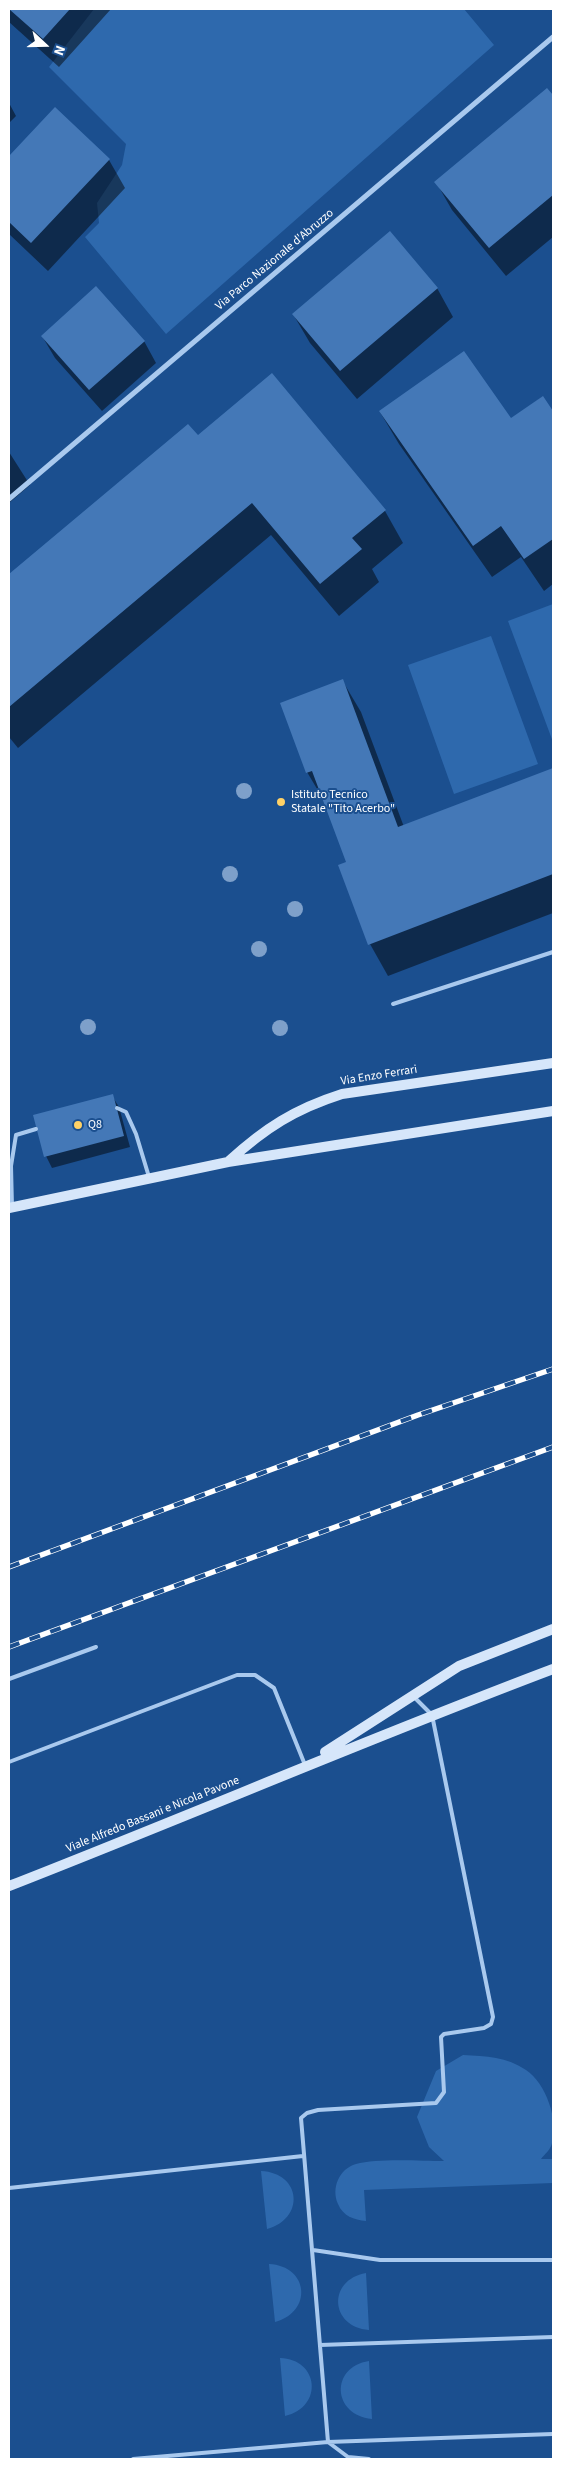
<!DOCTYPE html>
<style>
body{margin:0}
#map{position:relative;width:562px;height:2468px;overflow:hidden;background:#1b4f8f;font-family:"Source Sans 3",sans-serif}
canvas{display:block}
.frame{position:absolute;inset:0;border:10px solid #fff;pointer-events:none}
.north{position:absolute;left:20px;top:20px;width:50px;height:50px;-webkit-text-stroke:4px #1b4f8f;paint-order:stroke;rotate:111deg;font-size:14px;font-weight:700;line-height:20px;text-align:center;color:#fff}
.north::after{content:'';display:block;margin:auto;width:18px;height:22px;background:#fff;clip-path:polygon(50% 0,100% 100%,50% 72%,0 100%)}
</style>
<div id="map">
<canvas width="562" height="2468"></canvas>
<div class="frame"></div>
<div class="north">N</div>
</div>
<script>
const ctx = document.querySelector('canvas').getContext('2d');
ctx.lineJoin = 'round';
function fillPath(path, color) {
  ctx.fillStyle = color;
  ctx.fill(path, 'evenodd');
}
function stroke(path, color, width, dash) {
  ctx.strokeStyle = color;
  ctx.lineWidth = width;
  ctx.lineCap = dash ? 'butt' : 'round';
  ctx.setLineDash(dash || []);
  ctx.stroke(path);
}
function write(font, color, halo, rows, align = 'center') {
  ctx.font = font + ' "Source Sans 3",sans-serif';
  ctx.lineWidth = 4;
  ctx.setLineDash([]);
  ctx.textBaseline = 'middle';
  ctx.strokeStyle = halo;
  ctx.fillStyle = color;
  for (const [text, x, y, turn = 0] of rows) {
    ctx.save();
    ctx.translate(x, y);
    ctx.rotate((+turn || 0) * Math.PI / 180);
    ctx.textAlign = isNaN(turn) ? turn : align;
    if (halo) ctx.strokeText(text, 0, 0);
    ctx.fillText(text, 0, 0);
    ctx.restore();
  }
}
const green = new Path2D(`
 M 94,9 L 464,9 L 494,45 L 166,334 L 85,237 L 99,223 L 97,203 L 122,165 L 126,144 L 49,67 Z
 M 553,604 L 553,742 L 508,621 Z
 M 491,636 L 538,764 L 454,794 L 408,665 Z
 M 463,2055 C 486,2056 507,2057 526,2070 C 546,2083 559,2121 552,2143 C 551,2149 545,2154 541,2159 L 553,2159 L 553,2183 L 364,2190 L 366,2221 C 354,2220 343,2216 338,2204 C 331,2188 339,2169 356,2164 C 377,2158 420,2161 444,2161 L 429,2147 L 417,2117 L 436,2071 Z
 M 261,2171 C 302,2173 305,2219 267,2229 Z
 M 269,2264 C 309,2266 313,2312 275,2322 Z
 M 366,2273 L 369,2330 C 330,2327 327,2280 366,2273 Z
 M 280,2358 C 319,2359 324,2407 285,2416 Z
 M 369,2361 L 372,2419 C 332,2415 330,2367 369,2361 Z`);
const shadow = new Path2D(`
 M 9,9 L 111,9 L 59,67 L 9,22 Z
 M 547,89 L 553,97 L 553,237 L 506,276 L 452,210 L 436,182 Z
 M 9,103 L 16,116 L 9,123 Z
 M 55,109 L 109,160 L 125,188 L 48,271 L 9,234 L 9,157 Z
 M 437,288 L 453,317 L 357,399 L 310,343 L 293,314 Z
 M 42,336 L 144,341 L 156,363 L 102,411 L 55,358 Z
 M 542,397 L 553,413 L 553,584 L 544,591 L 521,557 L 492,577 L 399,444 L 380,412 L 511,420 Z
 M 188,425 L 198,437 L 385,511 L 403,543 L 372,569 L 379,582 L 339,616 L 271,535 L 18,748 L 9,737 L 9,576 Z
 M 9,452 L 30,485 L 9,503 Z
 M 342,680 L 361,712 L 404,827 L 553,770 L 553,913 L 388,976 L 370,944 L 348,862 L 326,804 L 307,772 Z
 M 112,1096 L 119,1107 L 130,1147 L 52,1168 L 46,1156 Z`);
const building = new Path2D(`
 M 9,9 L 70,9 L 43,39 Z
 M 547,88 L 553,95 L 553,195 L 489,248 L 434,182 Z
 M 55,107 L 110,159 L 31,243 L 9,222 L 9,156 Z
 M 390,231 L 438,288 L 340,371 L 292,314 Z
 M 96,286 L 145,341 L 89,390 L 41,336 Z
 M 464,351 L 511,418 L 543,396 L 553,411 L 553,539 L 524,559 L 501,526 L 473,546 L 379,411 Z
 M 272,373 L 386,510 L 352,538 L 362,549 L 320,584 L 252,503 L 9,707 L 9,574 L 188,424 L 198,435 Z
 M 343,679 L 398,827 L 553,768 L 553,874 L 368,945 L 338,865 L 346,862 L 312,771 L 306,773 L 280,703 Z
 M 113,1094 L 124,1136 L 44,1157 L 33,1115 Z`);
const lane = new Path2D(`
 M 393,1004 L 553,952
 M 117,1108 L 126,1112 L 136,1134 L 149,1177
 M 12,1207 L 11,1166 L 16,1135 L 36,1129
 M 9,1679 L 96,1647
 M 413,1696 L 432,1715 L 493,2017 L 491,2024 L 484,2028 L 444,2034 L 441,2037 L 444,2092 L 436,2103 L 318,2110 L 307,2113 L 301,2118 L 328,2442 L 553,2434
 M 9,1762 L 237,1675 L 255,1675 L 274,1688 L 305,1765
 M 9,2188 L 303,2156
 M 313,2250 L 380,2260 L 553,2260
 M 320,2345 L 553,2337
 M 133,2459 L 328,2442 L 348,2457 L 369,2459`);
const street = new Path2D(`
 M 9,499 L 553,37`);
const secondary = new Path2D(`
 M 229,1161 C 265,1128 295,1109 342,1094 L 553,1063
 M 9,1208 L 228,1162 L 553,1111
 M 325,1752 L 459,1666 L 553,1629
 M 9,1886 C 191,1815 370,1738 553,1669`);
const rail = new Path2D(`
 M 9,1567 L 418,1415 L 553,1369
 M 9,1647 L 553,1447`);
const trees = [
 [244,791],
 [230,874],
 [295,909],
 [259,949],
 [88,1027],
 [280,1028]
];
const markers = [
 [281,802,5,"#ffd166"],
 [78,1125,5,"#ffd166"]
];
const streetNames = [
 ["Via Parco Nazionale d'Abruzzo",275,260,-40],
 ["Via Enzo Ferrari",379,1076,-9],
 ["Viale Alfredo Bassani e Nicola Pavone",153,1815,-22]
];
const poiNames = [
 ["Istituto Tecnico",291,795],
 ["Statale \"Tito Acerbo\"",291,809],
 ["Q8",88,1125]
];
fillPath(green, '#2e69ad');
fillPath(shadow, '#0007');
fillPath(building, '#4478b7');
stroke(lane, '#a9c9ee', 4);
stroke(street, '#a9c9ee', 5);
stroke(secondary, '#d6e6fa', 10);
stroke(rail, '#fff', 5.5);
stroke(rail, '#1b4f8f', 4, [11]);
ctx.fillStyle = '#7ea0ca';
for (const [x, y] of trees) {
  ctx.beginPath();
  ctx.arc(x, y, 8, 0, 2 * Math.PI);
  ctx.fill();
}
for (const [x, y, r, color] of markers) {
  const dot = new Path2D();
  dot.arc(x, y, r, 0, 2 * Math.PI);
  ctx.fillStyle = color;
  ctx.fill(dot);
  stroke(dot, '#1b4f8f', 2);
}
write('12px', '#fff', '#1b4f8f', streetNames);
write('12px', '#fff', '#1b4f8f', poiNames, 'left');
</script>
